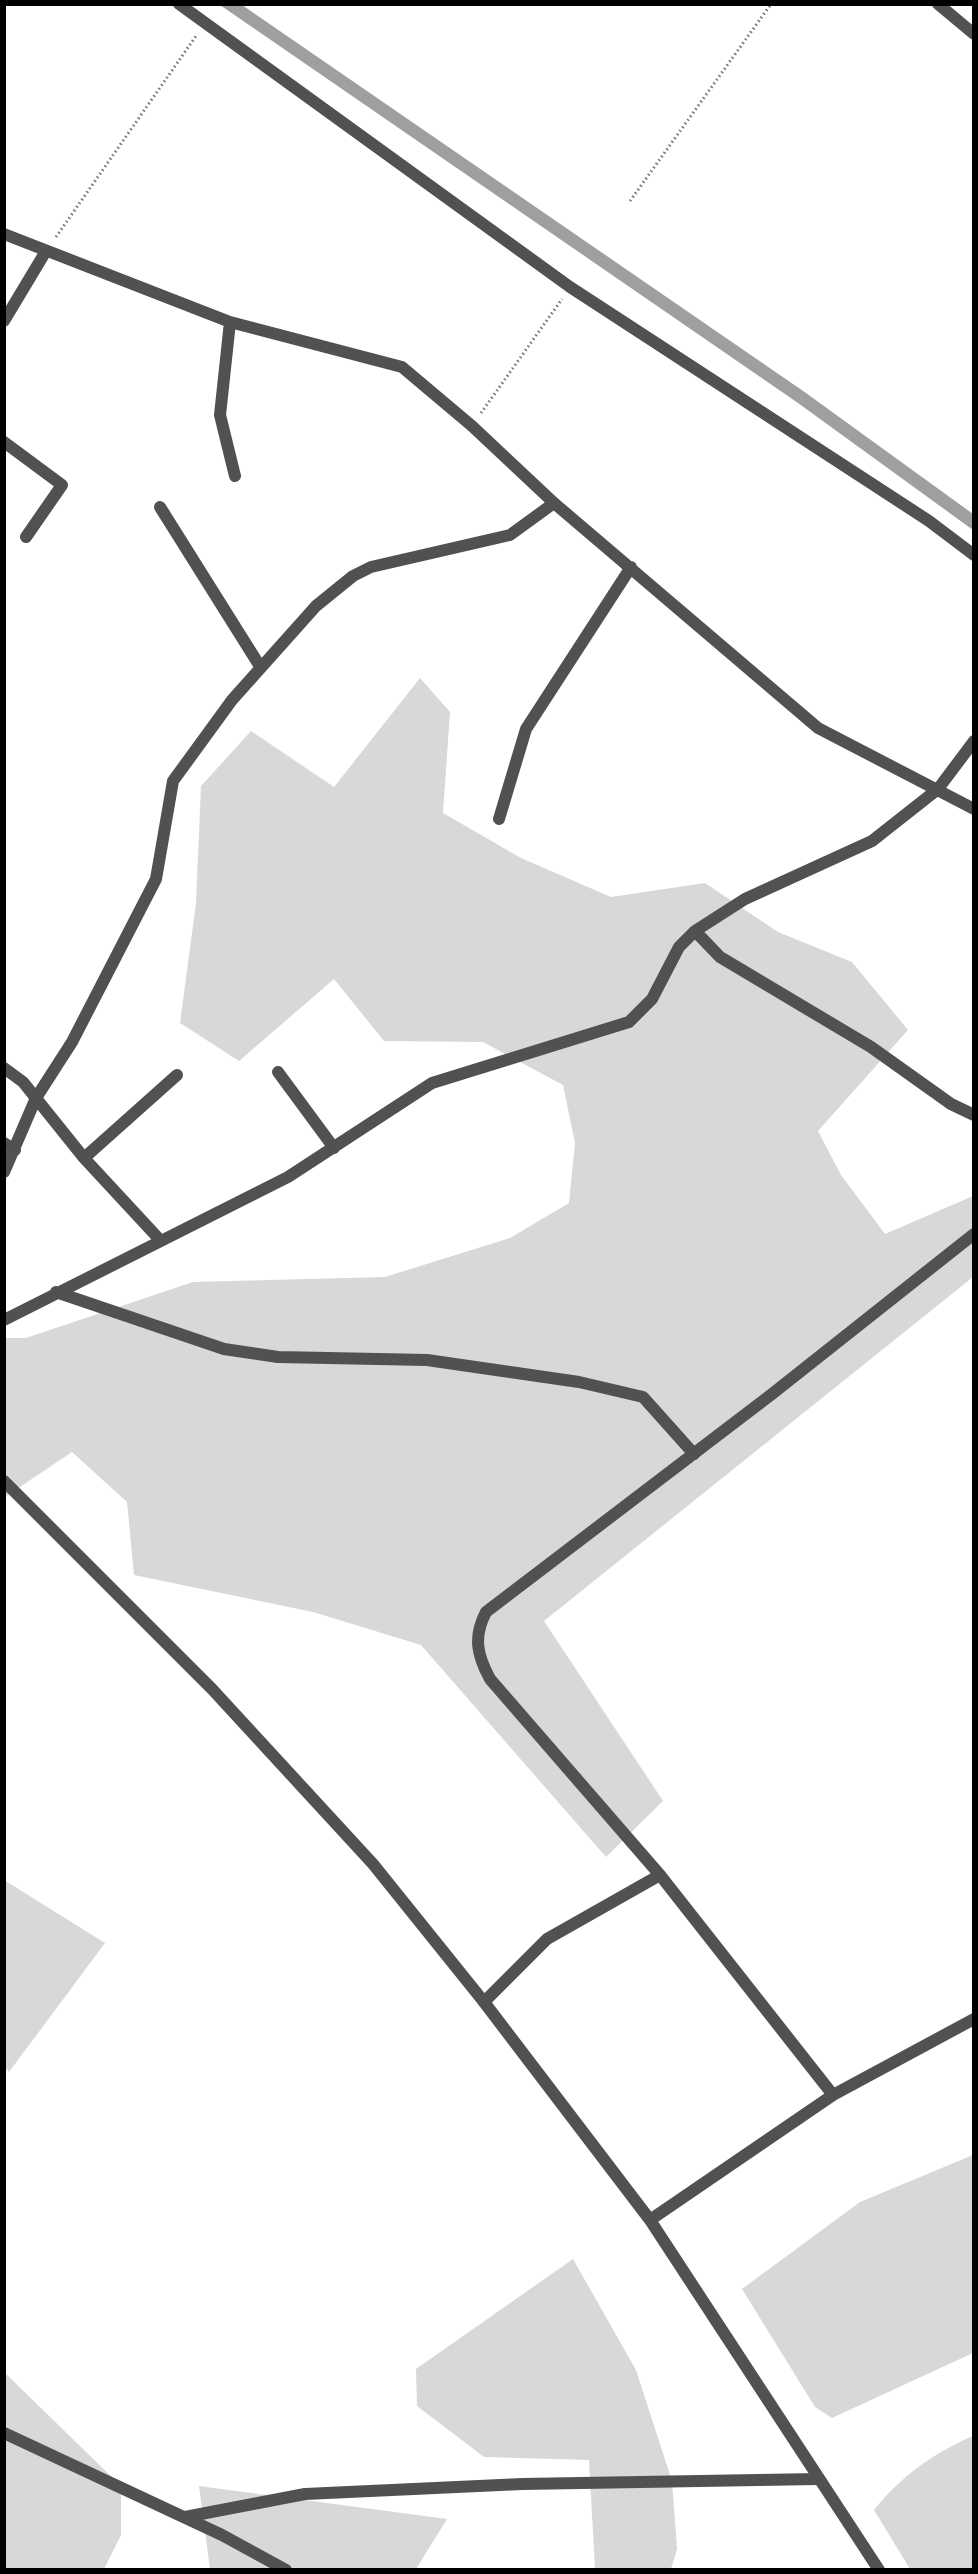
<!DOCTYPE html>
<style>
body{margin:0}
#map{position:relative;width:978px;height:2574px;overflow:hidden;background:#fff;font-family:"Open Sans",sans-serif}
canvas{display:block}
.frame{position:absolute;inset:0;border:6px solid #000;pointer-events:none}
</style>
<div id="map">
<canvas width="978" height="2574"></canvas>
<div class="frame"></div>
</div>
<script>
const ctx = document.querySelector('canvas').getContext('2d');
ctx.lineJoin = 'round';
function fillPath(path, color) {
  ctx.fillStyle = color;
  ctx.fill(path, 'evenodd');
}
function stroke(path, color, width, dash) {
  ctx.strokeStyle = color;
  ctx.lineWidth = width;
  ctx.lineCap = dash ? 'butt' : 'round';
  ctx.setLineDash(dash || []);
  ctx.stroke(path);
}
const green = new Path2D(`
 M 420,678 L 450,712 L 443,813 L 521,858 L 611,897 L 705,883 L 778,932 L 852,962 L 908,1030 L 818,1131 L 841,1175 L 885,1234 L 973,1196 L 973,1277 L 544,1621 L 663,1801 L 606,1857 L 421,1645 L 313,1612 L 134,1575 L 127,1502 L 72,1452 L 5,1497 L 5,1338 L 26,1338 L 193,1282 L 385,1277 L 510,1238 L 569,1203 L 575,1143 L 563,1085 L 483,1042 L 384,1041 L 334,979 L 239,1061 L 180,1023 L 196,903 L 201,786 L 251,731 L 334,787 Z
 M 4,1880 L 105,1943 L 9,2072 L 4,2066 Z
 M 973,2155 L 973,2353 L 832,2418 L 815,2407 L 742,2289 L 860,2202 Z
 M 573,2259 L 636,2370 L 672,2481 L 677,2549 L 671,2569 L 595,2569 L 589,2460 L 484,2457 L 417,2406 L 416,2369 Z
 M 4,2372 L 121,2486 L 121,2535 L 104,2569 L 5,2569 Z
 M 973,2436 L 973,2569 L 910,2569 L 874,2510 C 900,2477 935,2452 973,2436 Z
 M 199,2486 L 447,2519 L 416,2569 L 210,2569 Z`);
const water = new Path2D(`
 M 220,5 L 242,5 L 806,393 L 973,514 L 973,530 L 798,403 Z`);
const path = new Path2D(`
 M 630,201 L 771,4
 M 56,237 L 196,36
 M 481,413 L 562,299`);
const minor = new Path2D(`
 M 179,4 L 570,287 L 929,521 L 974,555
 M 938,4 L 974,34
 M 4,234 L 230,322 L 402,367 L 472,426 L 554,503 L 818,728 L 974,809
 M 4,321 L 46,251
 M 230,322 L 220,415 L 235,476
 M 4,442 L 62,485 L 26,537
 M 160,507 L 261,668
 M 499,819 L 526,729 L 631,567
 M 695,931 L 720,957 L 871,1047 L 951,1104 L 974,1115
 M 4,1068 L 23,1082 L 84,1158 L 160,1240
 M 278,1072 L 334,1148
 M 4,1143 L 15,1150
 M 84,1158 L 177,1075
 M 4,1172 L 36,1098 L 72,1042 L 156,879 L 173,781 L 232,700 L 316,606 L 353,576 L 371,567 L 510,535 L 554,503
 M 56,1292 L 224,1349 L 278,1357 L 427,1360 L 579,1382 L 643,1397 L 694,1454
 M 4,1320 L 288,1177 L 432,1083 L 629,1022 L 652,999 L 679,947 L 695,931 L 745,899 L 872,841 L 938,789 L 974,741
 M 484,2002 L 547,1939 L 660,1875
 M 4,2433 L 222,2535 L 286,2570
 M 185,2517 L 305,2494 L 522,2484 L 818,2479`);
const tertiary = new Path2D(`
 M 4,1481 L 212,1689 L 373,1864 L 484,2002 L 650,2220 L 879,2570
 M 833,2095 L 660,1875 L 490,1679 C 477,1655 473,1637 486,1612 L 772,1394 L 974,1234
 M 650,2220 L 833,2095 L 974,2019`);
fillPath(green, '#d8d8d8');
fillPath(water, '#9f9f9f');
stroke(path, '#737373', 3, [1.5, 3]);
stroke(minor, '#515151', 12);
stroke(tertiary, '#515151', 12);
</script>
